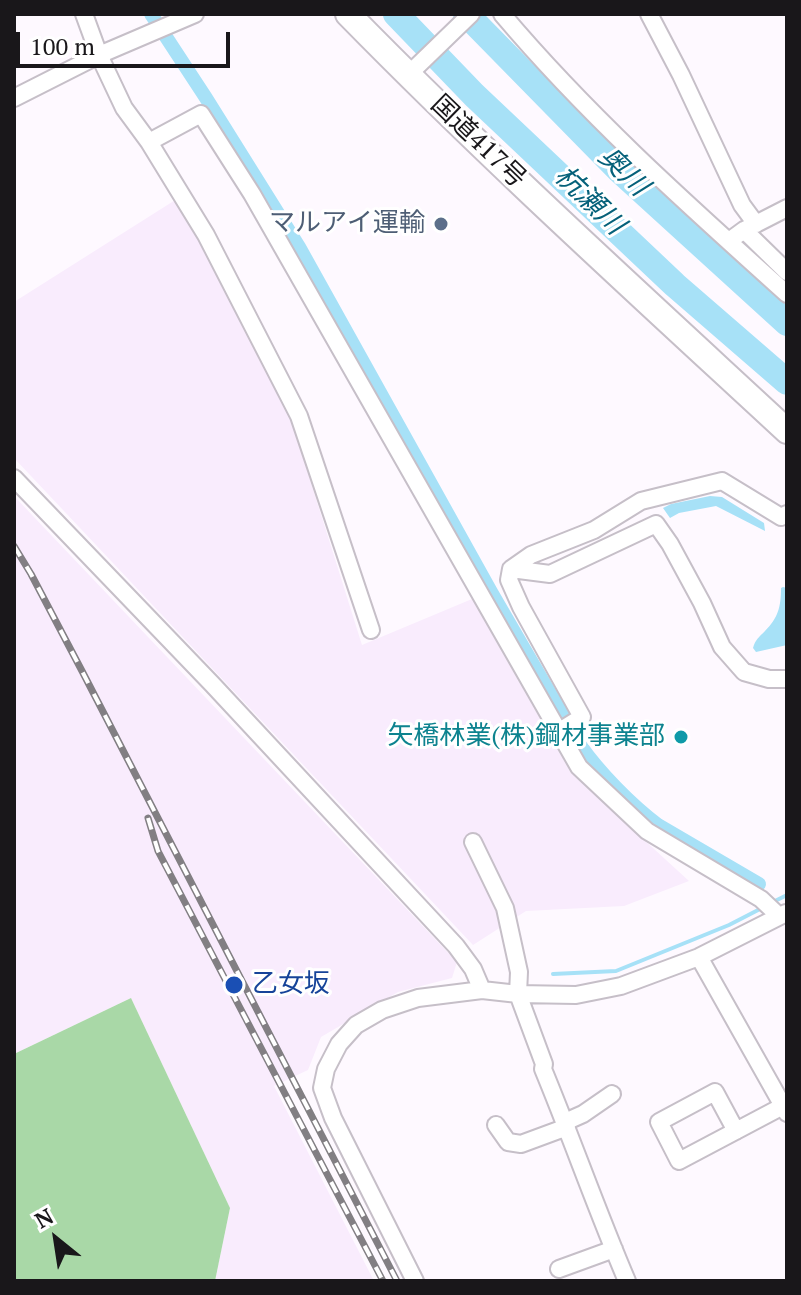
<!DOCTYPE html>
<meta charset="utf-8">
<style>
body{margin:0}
#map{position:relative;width:801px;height:1295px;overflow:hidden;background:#fef9ff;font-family:"PT Serif",serif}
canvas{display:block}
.frame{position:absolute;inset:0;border:16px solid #19171a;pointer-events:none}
.north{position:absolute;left:16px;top:1199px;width:80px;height:80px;-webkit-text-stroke:6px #fff;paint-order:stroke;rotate:330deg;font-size:22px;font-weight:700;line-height:32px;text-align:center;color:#19171a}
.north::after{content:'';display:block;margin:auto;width:28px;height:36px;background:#19171a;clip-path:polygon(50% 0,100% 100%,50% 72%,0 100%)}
.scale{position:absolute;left:16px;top:32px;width:214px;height:36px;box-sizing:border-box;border:4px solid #19171a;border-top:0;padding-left:10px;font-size:24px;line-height:28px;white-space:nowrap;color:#19171a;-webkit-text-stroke:6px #fff;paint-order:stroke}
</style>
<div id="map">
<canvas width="801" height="1295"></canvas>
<div class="frame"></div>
<div class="north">N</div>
<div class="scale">100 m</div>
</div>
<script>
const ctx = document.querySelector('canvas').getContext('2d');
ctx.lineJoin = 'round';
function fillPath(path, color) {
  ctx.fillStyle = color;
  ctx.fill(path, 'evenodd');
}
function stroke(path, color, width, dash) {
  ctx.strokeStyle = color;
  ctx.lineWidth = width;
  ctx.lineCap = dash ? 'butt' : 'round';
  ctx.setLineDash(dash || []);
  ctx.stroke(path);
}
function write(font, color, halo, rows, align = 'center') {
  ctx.font = font + ' "PT Serif","Noto Sans JP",serif';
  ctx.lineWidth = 6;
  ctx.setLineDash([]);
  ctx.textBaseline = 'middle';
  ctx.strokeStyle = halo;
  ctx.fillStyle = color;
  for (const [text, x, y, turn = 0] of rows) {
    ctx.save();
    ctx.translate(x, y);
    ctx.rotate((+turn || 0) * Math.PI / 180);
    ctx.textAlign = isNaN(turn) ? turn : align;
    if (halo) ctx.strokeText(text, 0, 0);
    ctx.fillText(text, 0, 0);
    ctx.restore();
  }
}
const built = new Path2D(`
 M 180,197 L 291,419 L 362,645 L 472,599 L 571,773 L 689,881 L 624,906 L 526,911 L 473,945 L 14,458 L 14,302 Z
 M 14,496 L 457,962 L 452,978 L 398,992 L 321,1037 L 308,1070 L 274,1086 L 374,1281 L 215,1281 L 230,1208 L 131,998 L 14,1054 Z`);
const green = new Path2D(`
 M 131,998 L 230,1208 L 215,1281 L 14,1281 L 14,1054 Z`);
const water = new Path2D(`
 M 710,496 L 722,497 L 764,523 L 765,531 L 716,506 L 679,513 L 670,518 L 663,508 L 671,504 Z
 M 783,587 L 787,588 L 787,645 L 756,652 L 753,648 C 755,640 759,637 765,631 C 778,618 781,607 781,588 Z`);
const stream = new Path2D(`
 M 773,902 L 787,895
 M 553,974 L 616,971 L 729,925 L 762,908`);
const canal = new Path2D(`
 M 151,14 L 206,98 L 299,247 L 491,592 L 580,745 C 599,772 631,805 658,825 L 759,884 L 755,889`);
const river = new Path2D(`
 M 396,14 L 474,95 L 675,285 L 787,382
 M 466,14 L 619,170 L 787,323`);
const minor = new Path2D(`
 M 84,14 L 99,55 L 124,108 L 149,142 L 206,235 L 299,416 L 371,630
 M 502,14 C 588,116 688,205 787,294
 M 649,14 L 681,75 L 742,205 L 756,224
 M 408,75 L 471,14
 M 14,98 L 99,55 L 195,14
 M 149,142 L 201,114 L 252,194 L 579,767 L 647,831 L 761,899 L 779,916
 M 744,230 L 787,272
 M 729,241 L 744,230 L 787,208
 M 14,478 L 212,684 L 456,946 L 473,969 L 482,990
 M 511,569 L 531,555 L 594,530 L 641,501 L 722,481 L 781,517 L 787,514
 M 558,732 L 582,717 L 521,607 L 509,580 L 511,569 L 550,574 L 656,524 L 670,544 L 702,603 L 722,647 L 744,672 L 769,679 L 787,679
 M 473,842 L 505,908 L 519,972 L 518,994 L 544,1064 L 543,1069 C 572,1139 597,1211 627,1281
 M 699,957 L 787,1113
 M 565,1122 L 583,1114 L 612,1094
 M 496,1125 L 508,1142 L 521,1144 L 567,1127
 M 736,1131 L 715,1092 L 659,1122 L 679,1161 L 783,1106
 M 559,1269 L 614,1249
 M 415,1281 L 333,1118 L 322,1088 L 326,1069 L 339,1044 L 356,1025 L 382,1010 L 418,998 L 482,990 L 518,994 L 576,995 L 621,986 L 699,957 L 786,913`);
const highway = new Path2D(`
 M 348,14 C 489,158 639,294 787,431`);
const rail = new Path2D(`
 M 14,546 L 31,574 L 82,671 L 397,1281
 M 148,818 L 158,851 L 383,1281`);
const markers = [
 [441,224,8,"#5c6f8a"],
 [681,737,8,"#0f9aa8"],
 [234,985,10,"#1a4fb4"]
];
const streetNames = [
 ["国道417号",478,142,44]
];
const serviceNames = [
 ["マルアイ運輸",425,224]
];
const cultureNames = [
 ["矢橋林業(株)鋼材事業部",665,737]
];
const transitNames = [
 ["乙女坂",252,985]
];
const waterNames = [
 ["奥川",623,172,44],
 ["杭瀬川",589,201,44]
];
fillPath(built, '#f9ecfd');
fillPath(green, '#a9d8a7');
fillPath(water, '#a7e1f7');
stroke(stream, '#a7e1f7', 4);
stroke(canal, '#a7e1f7', 14);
stroke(river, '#a7e1f7', 26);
stroke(minor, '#c6bfc8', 20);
stroke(highway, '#c6bfc8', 28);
stroke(minor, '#fff', 16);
stroke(highway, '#fff', 24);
stroke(rail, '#827f83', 7);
stroke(rail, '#fff', 4, [12]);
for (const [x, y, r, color] of markers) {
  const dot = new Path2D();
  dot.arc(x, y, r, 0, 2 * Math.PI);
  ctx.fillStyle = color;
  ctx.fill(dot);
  stroke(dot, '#fff', 3);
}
write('26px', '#19171a', '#fff', streetNames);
write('26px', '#4e5e75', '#fff', serviceNames, 'right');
write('26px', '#0d838f', '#fff', cultureNames, 'right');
write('26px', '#164399', '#fff', transitNames, 'left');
write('italic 28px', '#05617a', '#fff', waterNames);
</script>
